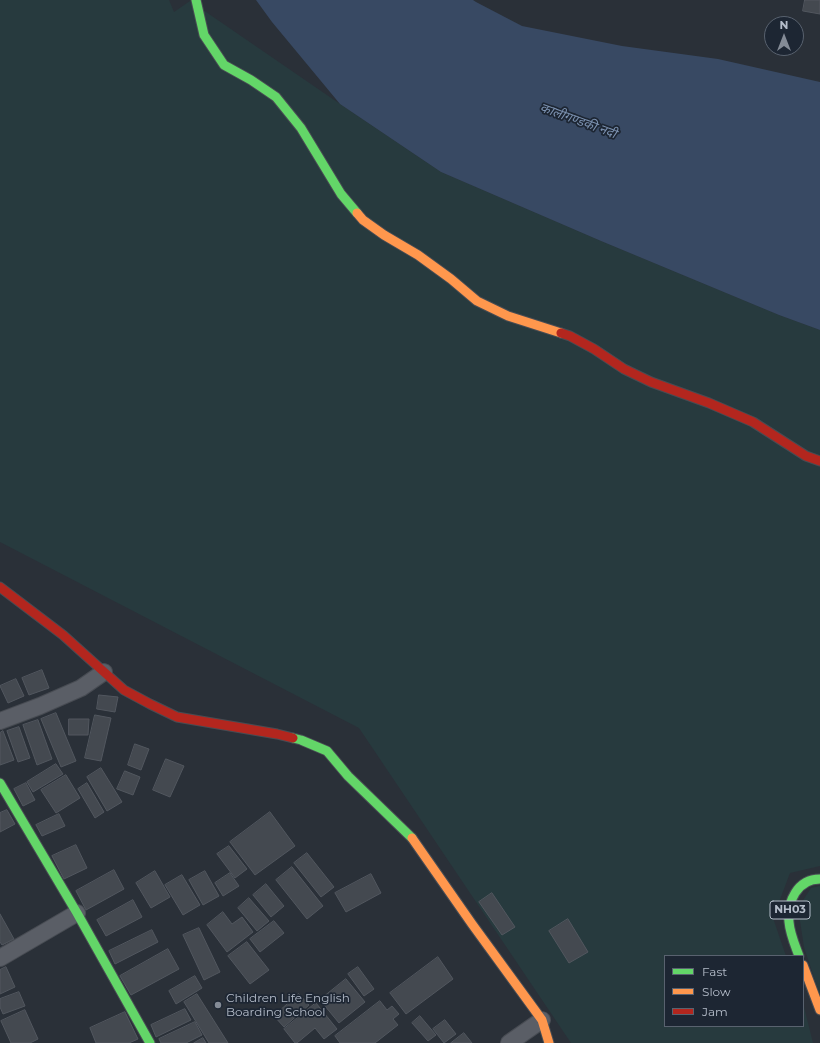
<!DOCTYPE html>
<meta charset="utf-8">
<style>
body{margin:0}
#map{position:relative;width:820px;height:1043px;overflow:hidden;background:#2a3038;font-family:Montserrat,sans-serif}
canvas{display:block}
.legend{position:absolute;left:664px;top:955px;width:140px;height:72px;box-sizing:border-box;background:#1d2633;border:1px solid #59626f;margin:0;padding:5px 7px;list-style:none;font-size:12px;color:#b4bcc9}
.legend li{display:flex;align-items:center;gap:8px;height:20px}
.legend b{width:20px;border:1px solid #59626f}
.north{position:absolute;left:764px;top:16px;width:40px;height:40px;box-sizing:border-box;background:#1d2633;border:1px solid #59626f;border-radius:50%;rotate:0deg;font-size:11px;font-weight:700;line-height:16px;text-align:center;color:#b4bcc9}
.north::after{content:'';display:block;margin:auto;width:14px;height:18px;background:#848b96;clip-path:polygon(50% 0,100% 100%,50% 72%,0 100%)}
</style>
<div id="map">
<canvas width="820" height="1043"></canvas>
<ul class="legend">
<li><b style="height:5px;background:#63d668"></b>Fast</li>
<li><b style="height:5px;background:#ff974d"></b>Slow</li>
<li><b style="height:5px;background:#b3261e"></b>Jam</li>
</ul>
<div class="north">N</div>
</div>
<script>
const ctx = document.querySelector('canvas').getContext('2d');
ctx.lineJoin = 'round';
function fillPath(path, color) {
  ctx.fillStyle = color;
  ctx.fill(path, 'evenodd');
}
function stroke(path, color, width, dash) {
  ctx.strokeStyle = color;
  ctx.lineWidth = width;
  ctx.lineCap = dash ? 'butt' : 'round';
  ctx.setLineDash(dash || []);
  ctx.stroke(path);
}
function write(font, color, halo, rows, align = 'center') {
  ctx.font = font + ' Montserrat,"Noto Sans Devanagari",sans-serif';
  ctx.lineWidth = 3.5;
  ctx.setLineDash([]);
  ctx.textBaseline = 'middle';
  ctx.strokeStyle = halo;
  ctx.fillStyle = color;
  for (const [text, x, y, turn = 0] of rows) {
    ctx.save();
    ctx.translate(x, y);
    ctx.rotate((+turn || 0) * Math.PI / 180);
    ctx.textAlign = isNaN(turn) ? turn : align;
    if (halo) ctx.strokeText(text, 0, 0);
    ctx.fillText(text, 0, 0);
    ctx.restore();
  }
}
const green = new Path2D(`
 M 0,0 L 169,0 L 174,12 L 190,1 L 340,104 L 441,172 L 601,241 L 779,315 L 820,330 L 820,866 L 790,873 L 773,918 L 786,956 L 665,956 L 665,1026 L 803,1026 L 803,1003 L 813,1043 L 571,1043 L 359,728 L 0,542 Z
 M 820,886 L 820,995 L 804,947 L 798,908 L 811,888 Z`);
const water = new Path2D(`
 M 256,0 L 473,0 L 476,2 L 522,26 L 622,46 L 718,59 L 820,82 L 820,330 L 779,315 L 601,241 L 441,172 L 340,104 L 272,22 Z`);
const building = new Path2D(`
 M 805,0 L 820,0 L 820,14 L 803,11 Z
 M 42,670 L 49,688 L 29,695 L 22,678 Z
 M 16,679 L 24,696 L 8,703 L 0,686 Z
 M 99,695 L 118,697 L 115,712 L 97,709 Z
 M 56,713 L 76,761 L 61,767 L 41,719 Z
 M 95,715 L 111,718 L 101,761 L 85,758 Z
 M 69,719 L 89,719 L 88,735 L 69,735 Z
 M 38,720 L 52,759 L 37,765 L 23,725 Z
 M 19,727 L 30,758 L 18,762 L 7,731 Z
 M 3,731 L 14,760 L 0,765 L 0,733 Z
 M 135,744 L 149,749 L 141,770 L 128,765 Z
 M 166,759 L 184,766 L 170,797 L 153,790 Z
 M 56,764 L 63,774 L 33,792 L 27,782 Z
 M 101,768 L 122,802 L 107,811 L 87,777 Z
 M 125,771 L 140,777 L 133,795 L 117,789 Z
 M 66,775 L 80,798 L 56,813 L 41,790 Z
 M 26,783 L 35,800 L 23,806 L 14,789 Z
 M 87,783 L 104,812 L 95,818 L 78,789 Z
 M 7,810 L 15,824 L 0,832 L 0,813 Z
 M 270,812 L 295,846 L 255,875 L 230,842 Z
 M 59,814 L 65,826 L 42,836 L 36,825 Z
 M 76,845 L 87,868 L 64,879 L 52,856 Z
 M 229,846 L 247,869 L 235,878 L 217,854 Z
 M 307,853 L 334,887 L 321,897 L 294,863 Z
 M 292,867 L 323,906 L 307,919 L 276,880 Z
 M 114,870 L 124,889 L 86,910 L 76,891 Z
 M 155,871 L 170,897 L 151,908 L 136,883 Z
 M 205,871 L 219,896 L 203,905 L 189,880 Z
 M 230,873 L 239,886 L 223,896 L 215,883 Z
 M 371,874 L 381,893 L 346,912 L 335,893 Z
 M 182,875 L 200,905 L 183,915 L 165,885 Z
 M 266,884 L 284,906 L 271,917 L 253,895 Z
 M 492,893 L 515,927 L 502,935 L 479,902 Z
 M 249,898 L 269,921 L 257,931 L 238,908 Z
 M 133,900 L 142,917 L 106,936 L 97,920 Z
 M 223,912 L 232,924 L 242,917 L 253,932 L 227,952 L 207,925 Z
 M 0,914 L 14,939 L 2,945 L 0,942 Z
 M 568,919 L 588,952 L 569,963 L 549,931 Z
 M 274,921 L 284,933 L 260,952 L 250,939 Z
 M 199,928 L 220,972 L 204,980 L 183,935 Z
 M 152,930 L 158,942 L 115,964 L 109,951 Z
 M 247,942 L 269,970 L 250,984 L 228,956 Z
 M 168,949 L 179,969 L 131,995 L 120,976 Z
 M 438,957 L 453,979 L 406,1014 L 390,993 Z
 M 6,967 L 15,987 L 0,994 L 0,970 Z
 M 358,967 L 374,989 L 364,996 L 348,974 Z
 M 195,976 L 202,988 L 176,1004 L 169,991 Z
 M 346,979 L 365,1002 L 339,1023 L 320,1000 Z
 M 19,992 L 25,1006 L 3,1014 L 0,1007 L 0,999 Z
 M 197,994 L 228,1043 L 209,1043 L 184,1002 Z
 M 299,994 L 309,1005 L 284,1027 L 274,1016 Z
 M 380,1001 L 387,1010 L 392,1006 L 399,1014 L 393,1019 L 398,1025 L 375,1043 L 340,1043 L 335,1036 Z
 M 316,1003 L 337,1029 L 324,1039 L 315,1028 L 297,1043 L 295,1043 L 284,1029 Z
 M 185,1009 L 191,1020 L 156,1037 L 151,1025 Z
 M 25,1010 L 38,1039 L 30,1043 L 11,1043 L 1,1021 Z
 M 125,1012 L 138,1039 L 129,1043 L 96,1043 L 90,1028 Z
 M 420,1016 L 436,1035 L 428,1041 L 412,1023 Z
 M 445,1020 L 456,1034 L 444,1043 L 433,1029 Z
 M 195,1022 L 202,1035 L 186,1043 L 161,1043 L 159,1039 Z
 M 464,1033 L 472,1043 L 451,1043 Z
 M 203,1038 L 206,1043 L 194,1043 Z`);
const street = new Path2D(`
 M 0,721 L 40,706 L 81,688 L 104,672
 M 0,958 L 77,913
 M 509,1043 L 542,1020`);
const fast = new Path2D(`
 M 196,0 L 204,35 L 224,65 L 251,80 L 276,97 L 301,128 L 341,194 L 357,213
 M 293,738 L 301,740 L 327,751 L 348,776 L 412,838
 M 0,783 L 77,913 L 150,1043
 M 799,956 C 795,945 790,934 789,922 C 787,902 797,879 820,879`);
const slow = new Path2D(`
 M 357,213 L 363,220 L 384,235 L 418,255 L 451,279 L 477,301 L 508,316 L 561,333
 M 412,838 L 472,924 L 542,1020 L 549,1043
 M 803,965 L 820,1010`);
const jam = new Path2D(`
 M 561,333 L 570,336 L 594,349 L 624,369 L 651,382 L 709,403 L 753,422 L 806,456 L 820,461
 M 0,587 L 63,635 L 124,690 L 150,704 L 177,717 L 277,734 L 293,738`);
const markers = [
 [218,1005,4,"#848b96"]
];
const shields = [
 [790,910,40]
];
const shieldNames = [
 ["NH03",790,910]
];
const poiNames = [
 ["Children Life English",226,998],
 ["Boarding School",226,1012]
];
const waterNames = [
 ["कालीगण्डकी नदी",578,121,20]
];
fillPath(green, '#273a3e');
fillPath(water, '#384963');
fillPath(building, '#444950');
stroke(building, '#52575f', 1);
stroke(street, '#484c53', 18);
stroke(fast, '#484c53', 11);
stroke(slow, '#484c53', 11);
stroke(jam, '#484c53', 11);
stroke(street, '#5a5e66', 16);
stroke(fast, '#63d668', 9);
stroke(slow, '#ff974d', 9);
stroke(jam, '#b3261e', 9);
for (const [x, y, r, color] of markers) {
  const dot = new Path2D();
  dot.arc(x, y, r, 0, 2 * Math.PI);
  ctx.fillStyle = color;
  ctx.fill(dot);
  stroke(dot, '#1d2633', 1.5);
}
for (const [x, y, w] of shields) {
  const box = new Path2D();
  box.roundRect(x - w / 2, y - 9, w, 18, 3);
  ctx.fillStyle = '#1d2633';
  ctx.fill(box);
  stroke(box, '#b4bcc9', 1);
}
write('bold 11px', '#b4bcc9', null, shieldNames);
write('12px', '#b4bcc9', '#1d2633', poiNames, 'left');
write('italic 13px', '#7c92b1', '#1d2633', waterNames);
</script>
